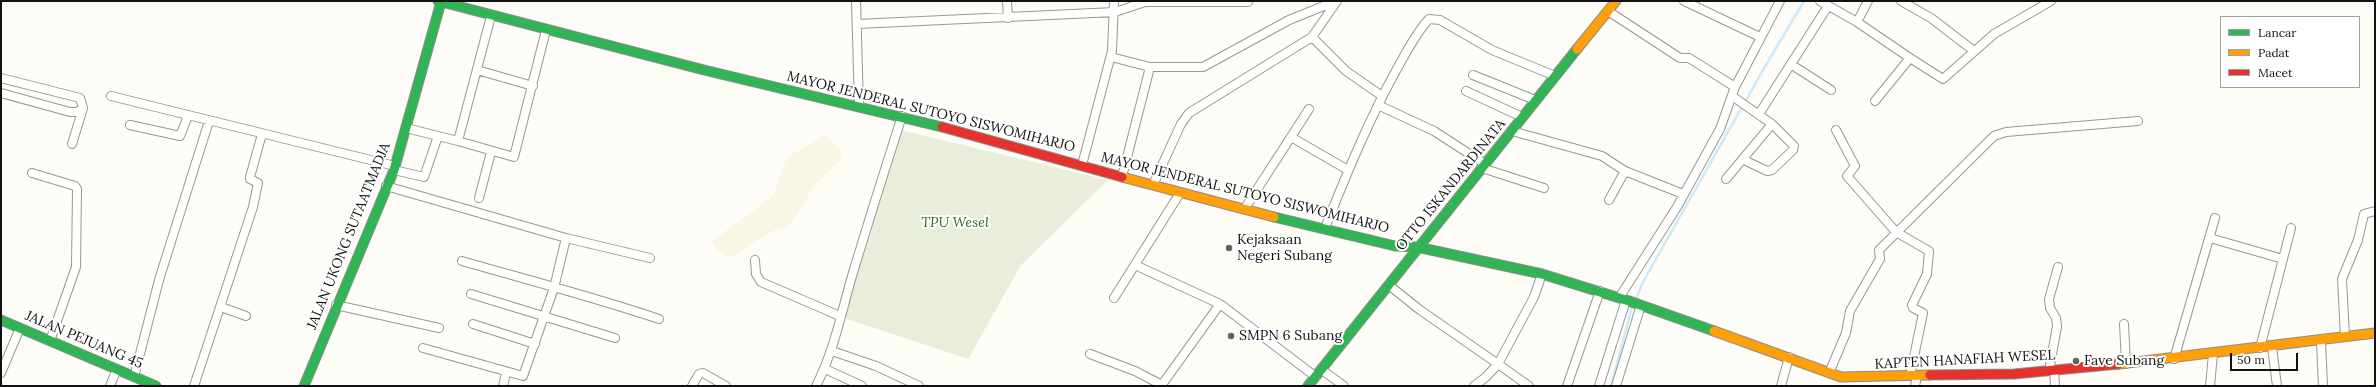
<!DOCTYPE html>
<style>
body{margin:0}
#map{position:relative;width:2376px;height:387px;overflow:hidden;background:#fdfcf7;font-family:Lora,serif}
canvas{display:block}
.frame{position:absolute;inset:0;border:2px solid #111;pointer-events:none}
.legend{position:absolute;left:2220px;top:16px;width:140px;height:72px;box-sizing:border-box;background:#fff;border:1px solid #a0a0a0;margin:0;padding:5px 7px;list-style:none;font-size:12px;color:#111}
.legend li{display:flex;align-items:center;gap:8px;height:20px}
.legend b{width:20px;border:1px solid #a0a0a0}
.scale{position:absolute;left:2230px;top:353px;width:68px;height:18px;box-sizing:border-box;border:2px solid #111;border-top:0;padding-left:5px;font-size:12px;line-height:14px;white-space:nowrap;color:#111;-webkit-text-stroke:3px #fff;paint-order:stroke}
</style>
<div id="map">
<canvas width="2376" height="387"></canvas>
<div class="frame"></div>
<ul class="legend">
<li><b style="height:5px;background:#30b455"></b>Lancar</li>
<li><b style="height:5px;background:#ff9f0a"></b>Padat</li>
<li><b style="height:5px;background:#e5322d"></b>Macet</li>
</ul>
<div class="scale">50 m</div>
</div>
<script>
const ctx = document.querySelector('canvas').getContext('2d');
ctx.lineJoin = 'round';
function fillPath(path, color) {
  ctx.fillStyle = color;
  ctx.fill(path, 'evenodd');
}
function stroke(path, color, width, dash) {
  ctx.strokeStyle = color;
  ctx.lineWidth = width;
  ctx.lineCap = dash ? 'butt' : 'round';
  ctx.setLineDash(dash || []);
  ctx.stroke(path);
}
function write(font, color, halo, rows, align = 'center') {
  ctx.font = font + ' Lora,serif';
  ctx.lineWidth = 4;
  ctx.setLineDash([]);
  ctx.textBaseline = 'middle';
  ctx.strokeStyle = halo;
  ctx.fillStyle = color;
  for (const [text, x, y, turn = 0] of rows) {
    ctx.save();
    ctx.translate(x, y);
    ctx.rotate((+turn || 0) * Math.PI / 180);
    ctx.textAlign = isNaN(turn) ? turn : align;
    if (halo) ctx.strokeText(text, 0, 0);
    ctx.fillText(text, 0, 0);
    ctx.restore();
  }
}
const farmland = new Path2D(`
 M 826,135 L 839,149 L 842,158 L 814,186 L 790,226 L 775,230 L 729,258 L 719,252 L 712,241 L 773,196 L 787,157 Z`);
const cemetery = new Path2D(`
 M 901,130 L 1108,180 L 1021,265 L 968,359 L 844,318 Z`);
const stream = new Path2D(`
 M 1636,299 L 1643,282 L 1763,70 L 1804,1
 M 1611,386 L 1632,307`);
const street = new Path2D(`
 M 856,1 L 859,106
 M 1007,1 L 1008,18
 M 1684,1 L 1760,37
 M 1820,1 L 1857,22 L 1910,58 L 1943,79 L 1994,34 L 2051,1
 M 1901,1 L 1931,18 L 1974,51
 M 1608,11 L 1680,58 L 1689,58 L 1735,87
 M 1857,22 L 1868,1
 M 857,24 L 1115,12 L 1145,2 L 1248,2
 M 1312,37 L 1346,71 L 1382,96
 M 1111,57 L 1150,67 L 1203,67 L 1289,20 L 1336,1
 M 1792,65 L 1831,90
 M 477,70 L 533,86
 M 1473,75 L 1535,100
 M 1,78 L 80,98 L 83,108 L 72,144
 M 1466,91 L 1522,117
 M 1,93 L 70,112 L 77,112 L 83,108
 M 111,96 L 395,166
 M 1732,96 L 1772,124 L 1794,146 L 1793,150 L 1772,170 L 1767,171 L 1744,160
 M 1875,101 L 1910,58
 M 1378,105 L 1434,131 L 1485,164
 M 1759,114 L 1828,6
 M 130,125 L 180,136 L 188,116
 M 406,128 L 458,141 L 491,16
 M 1836,130 L 1855,166 L 1847,176 L 1896,232 L 1929,251 L 1927,274 L 1912,305 L 1913,308 L 1923,313 L 1910,376
 M 1512,131 L 1602,156 L 1625,171 L 1683,194
 M 1291,137 L 1348,170
 M 458,141 L 514,157 L 546,30
 M 1082,165 L 1112,51 L 1114,1
 M 1482,168 L 1544,188
 M 394,170 L 424,177 L 438,136
 M 32,173 L 75,186 L 77,189 L 76,267 L 50,341
 M 1122,177 L 1150,67
 M 1726,179 L 1772,124
 M 1153,185 L 1181,124 L 1189,113 L 1312,37 L 1337,1
 M 386,186 L 566,238 L 650,258
 M 479,198 L 491,152
 M 1609,200 L 1625,171
 M 1245,208 L 1309,109
 M 1325,228 C 1347,173 1369,119 1398,67 C 1407,51 1416,33 1429,19 L 1440,20 L 1492,50 L 1555,76
 M 2210,238 L 2283,259
 M 755,260 L 756,274 L 761,282 L 840,316
 M 462,261 C 528,280 594,297 659,319
 M 1135,265 L 1220,304 L 1316,377
 M 1390,286 L 1420,310 L 1498,364 L 1534,297 L 1542,274
 M 471,294 L 615,338
 M 1114,298 L 1180,193
 M 1619,298 L 1677,207 L 1720,129 L 1735,87 L 1780,1
 M 336,305 L 439,328
 M 221,307 L 246,316
 M 473,324 L 535,344
 M 2124,324 L 2126,364
 M 2345,337 L 2342,279 L 2358,240 L 2364,214 L 2375,211
 M 2321,341 L 2323,386
 M 2272,347 L 2277,386
 M 423,348 L 523,376 L 554,288 L 566,238
 M 2260,348 L 2291,228
 M 832,351 L 876,366 L 919,386
 M 1090,354 L 1135,371 L 1162,385
 M 2174,359 L 2215,218
 M 825,369 L 862,386
 M 1322,370 L 1344,386
 M 2054,370 L 2055,386
 M 2049,371 L 2057,326 L 2056,318 L 2050,308 L 2049,299 L 2058,267
 M 1,373 L 20,328
 M 1829,373 L 1846,333 L 1850,311 L 1880,259 L 1879,250 L 1994,136 L 2006,132 L 2138,121
 M 134,377 L 159,280 L 209,121
 M 110,386 L 117,369
 M 194,386 L 253,207 L 258,183 L 250,179 L 250,177 L 262,134
 M 503,386 L 506,373
 M 692,386 L 699,374 L 703,373 L 726,386
 M 816,386 C 834,351 841,314 852,276 C 868,223 885,169 902,116
 M 1161,386 L 1220,304
 M 1474,386 L 1486,377 L 1498,364 L 1529,386
 M 1567,386 L 1600,291
 M 1599,386 L 1626,300
 M 1616,386 L 1641,305
 M 1781,386 L 1789,357
 M 1915,386 L 1917,376
 M 2210,386 L 2213,354`);
const fast = new Path2D(`
 M 438,1 L 704,70 L 942,127
 M 1274,217 L 1395,246 L 1417,247 L 1542,274 L 1629,301 L 1714,331
 M 1,320 L 156,386
 M 304,386 L 394,170 L 441,2
 M 1308,386 L 1577,49`);
const slow = new Path2D(`
 M 1577,49 L 1616,1
 M 1122,177 L 1274,217
 M 1714,331 L 1841,377 L 1930,375
 M 2119,364 L 2375,333`);
const jam = new Path2D(`
 M 942,127 L 1122,177
 M 1930,375 L 2014,374 L 2119,364`);
const markers = [
 [1229,248,4,"#646362"],
 [1231,336,4,"#646362"],
 [2076,361,4,"#646362"]
];
const streetNames = [
 ["MAYOR JENDERAL SUTOYO SISWOMIHARJO",931,112,14],
 ["OTTO ISKANDARDINATA",1451,185,-51],
 ["MAYOR JENDERAL SUTOYO SISWOMIHARJO",1245,193,14],
 ["JALAN UKONG SUTAATMADJA",349,236,-68],
 ["JALAN PEJUANG 45",84,340,23],
 ["KAPTEN HANAFIAH WESEL",1965,360,-3]
];
const parkNames = [
 ["TPU Wesel",955,223]
];
const poiNames = [
 ["Kejaksaan",1237,240],
 ["Negeri Subang",1237,256],
 ["SMPN 6 Subang",1239,336],
 ["Fave Subang",2084,361]
];
fillPath(farmland, '#f9f7e4');
fillPath(cemetery, '#e9eedb');
stroke(stream, '#cde8f7', 2.5);
stroke(street, '#979795', 10);
stroke(fast, '#8e8d8b', 11);
stroke(slow, '#8e8d8b', 11);
stroke(jam, '#8e8d8b', 11);
stroke(street, '#fffffe', 8);
stroke(fast, '#30b455', 9);
stroke(slow, '#ff9f0a', 9);
stroke(jam, '#e5322d', 9);
for (const [x, y, r, color] of markers) {
  const dot = new Path2D();
  dot.arc(x, y, r, 0, 2 * Math.PI);
  ctx.fillStyle = color;
  ctx.fill(dot);
  stroke(dot, '#fff', 1.5);
}
write('14px', '#111', '#fff', streetNames);
write('italic 14px', '#2f6b1f', '#fff', parkNames);
write('14px', '#111', '#fff', poiNames, 'left');
</script>
